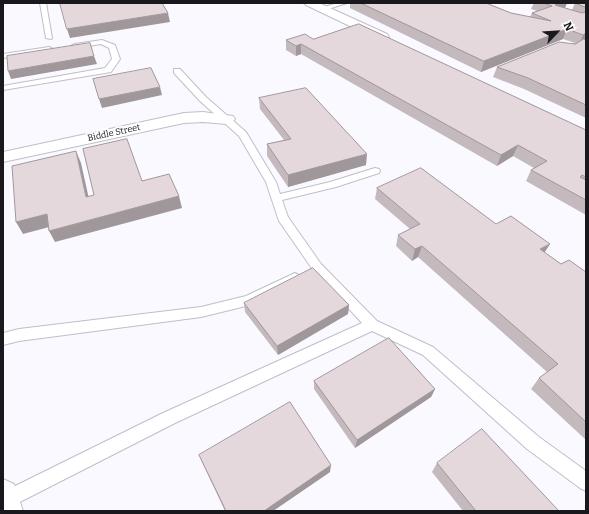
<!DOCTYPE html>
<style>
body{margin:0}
#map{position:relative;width:589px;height:514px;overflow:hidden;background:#faf9ff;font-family:Bitter,serif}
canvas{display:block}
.frame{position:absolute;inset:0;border:4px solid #19181c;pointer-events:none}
.north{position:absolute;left:537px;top:12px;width:40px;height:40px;-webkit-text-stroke:3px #fff;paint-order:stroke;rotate:65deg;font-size:11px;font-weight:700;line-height:16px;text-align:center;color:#19181c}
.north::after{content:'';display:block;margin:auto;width:14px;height:18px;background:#19181c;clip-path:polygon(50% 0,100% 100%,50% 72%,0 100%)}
</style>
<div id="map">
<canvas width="589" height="514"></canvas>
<div class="frame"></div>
<div class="north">N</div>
</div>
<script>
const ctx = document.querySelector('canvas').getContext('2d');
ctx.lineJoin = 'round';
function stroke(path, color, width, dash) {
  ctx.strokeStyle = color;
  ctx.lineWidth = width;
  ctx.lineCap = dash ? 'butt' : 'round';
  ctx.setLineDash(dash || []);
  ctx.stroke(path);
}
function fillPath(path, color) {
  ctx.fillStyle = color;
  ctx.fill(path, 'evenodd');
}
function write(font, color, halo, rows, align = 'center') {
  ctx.font = font + ' Bitter,serif';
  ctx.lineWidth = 4;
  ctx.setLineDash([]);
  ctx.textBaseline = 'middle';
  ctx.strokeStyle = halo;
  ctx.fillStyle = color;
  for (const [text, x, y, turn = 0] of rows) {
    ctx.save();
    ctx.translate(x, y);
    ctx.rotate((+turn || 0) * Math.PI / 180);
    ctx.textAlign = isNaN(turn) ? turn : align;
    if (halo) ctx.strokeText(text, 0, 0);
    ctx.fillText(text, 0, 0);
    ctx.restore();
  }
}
const service = new Path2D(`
 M 40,3 L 46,3 L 52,38 L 51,39 L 46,38 Z
 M 337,3 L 347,3 L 322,11 L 319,9 Z
 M 102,40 L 115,45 L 120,59 L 111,72 L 3,90 L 3,86 L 105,68 L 112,59 L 109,48 L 101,44 L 75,48 L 71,46 L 75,44 Z
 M 49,47 L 53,49 L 52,51 L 3,58 L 3,54 Z
 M 174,69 L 180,69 L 206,97 L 246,132 L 276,182 L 280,194 L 330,182 L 375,168 L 379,169 L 380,171 L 379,173 L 336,187 L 282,200 L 288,217 L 321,264 L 377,321 L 433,347 L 539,437 L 586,471 L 586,491 L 580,488 L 527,449 L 423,355 L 372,331 L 175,423 L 10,507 L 3,509 L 3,492 L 163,413 L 362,323 L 313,270 L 279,221 L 266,182 L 239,136 L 200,101 L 174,73 Z
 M 295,273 L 299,275 L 301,278 L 299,281 L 254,304 L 201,317 L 19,341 L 3,345 L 3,333 L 19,329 L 201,307 L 246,296 Z`);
const minor = new Path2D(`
 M 304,3 L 319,3 L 387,34 L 389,37 L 387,40 L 379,40 L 306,5 Z
 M 203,112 L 233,116 L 235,119 L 233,122 L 227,124 L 203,122 L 184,123 L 3,162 L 3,152 L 184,113 Z
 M 3,479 L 14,484 L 23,511 L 3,511 Z`);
const wall = new Path2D(`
 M 350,3 L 486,3 L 511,13 L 530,17 L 532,13 L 537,11 L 531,9 L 534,3 L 567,3 L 565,8 L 572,10 L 575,3 L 586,3 L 586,118 L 524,89 L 493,77 L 497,67 L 575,43 L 563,39 L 481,72 L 350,8 Z
 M 313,39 L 586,130 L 586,215 L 526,181 L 531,170 L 534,168 L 513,156 L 497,166 L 301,54 L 296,56 L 286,50 L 286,40 Z
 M 259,98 L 366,165 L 288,187 L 267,156 L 267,144 L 284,140 L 260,109 Z
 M 377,188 L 496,224 L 545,253 L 561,264 L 586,272 L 586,440 L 531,389 L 539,378 L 547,372 L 418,257 L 412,261 L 396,246 L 398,235 L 410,229 L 375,199 Z
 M 244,303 L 349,305 L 348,314 L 278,355 L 245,312 Z
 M 314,381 L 435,389 L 431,397 L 355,448 L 314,389 Z
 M 199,455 L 330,472 L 273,511 L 225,511 L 202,462 Z
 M 437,463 L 559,511 L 463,511 L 432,472 Z`);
const shadedWall = new Path2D(`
 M 561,3 L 567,3 L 564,10 L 555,5 Z
 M 168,13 L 170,22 L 70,38 L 67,29 Z
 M 567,29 L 563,39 L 481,72 L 484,61 Z
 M 586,33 L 586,42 L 579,45 L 583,35 Z
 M 301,44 L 301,54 L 296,56 L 296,46 Z
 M 94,56 L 97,64 L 11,79 L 8,71 Z
 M 160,87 L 162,95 L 102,108 L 99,99 Z
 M 518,145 L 513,156 L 497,166 L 501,155 Z
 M 76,151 L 81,163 L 91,208 L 86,197 Z
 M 367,154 L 366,165 L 288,187 L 288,175 Z
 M 179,196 L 182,208 L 55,242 L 49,231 Z
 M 47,214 L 53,226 L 23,234 L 16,222 Z
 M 550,244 L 543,255 L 540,249 Z
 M 422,246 L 418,257 L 412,261 L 415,249 Z
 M 349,305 L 348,314 L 278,355 L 277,346 Z
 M 435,389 L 431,397 L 355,448 L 357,440 Z
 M 331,465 L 330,472 L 273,511 L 264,511 Z`);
const building = new Path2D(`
 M 60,3 L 162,3 L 168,13 L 67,29 Z
 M 361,3 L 486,3 L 511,13 L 551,21 L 532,13 L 552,6 L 543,3 L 561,3 L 555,5 L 582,13 L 586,12 L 586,33 L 583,35 L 567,29 L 484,61 Z
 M 575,3 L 586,3 L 586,7 Z
 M 359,24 L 586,130 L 586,177 L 582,175 L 580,177 L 586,180 L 586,200 L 531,170 L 547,161 L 518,145 L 501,155 L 301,44 L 296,46 L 286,40 L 305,34 L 313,39 Z
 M 584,39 L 586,40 L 586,105 L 528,78 L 497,67 L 559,42 L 575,44 Z
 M 90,43 L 94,56 L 8,71 L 7,56 Z
 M 151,68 L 160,87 L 99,99 L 93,79 Z
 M 306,88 L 367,154 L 288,175 L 267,144 L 291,139 L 259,98 Z
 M 127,139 L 142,181 L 169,174 L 179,196 L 49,231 L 47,214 L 16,222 L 12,166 L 76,151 L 86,197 L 94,195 L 83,149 Z
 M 421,168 L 496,224 L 511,216 L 550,244 L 540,249 L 561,264 L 569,260 L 586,272 L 586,422 L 539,378 L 558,364 L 422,246 L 415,249 L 398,235 L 420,224 L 377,188 Z
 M 313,268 L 349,305 L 277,346 L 244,303 Z
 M 389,338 L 435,389 L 357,440 L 314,381 Z
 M 290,402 L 331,465 L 264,511 L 226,511 L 199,455 Z
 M 482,429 L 559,511 L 476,511 L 437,463 Z`);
const farStreetnames = [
 ["Biddle Street",114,133,-12]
];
stroke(service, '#c0bec8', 2);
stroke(minor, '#c0bec8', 2);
fillPath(service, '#fff');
fillPath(minor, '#fff');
fillPath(wall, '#c4babe');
fillPath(shadedWall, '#a0979b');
fillPath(building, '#e4d8dd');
stroke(building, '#a0979b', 1);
write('9px', '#19181c', '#fff', farStreetnames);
</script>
